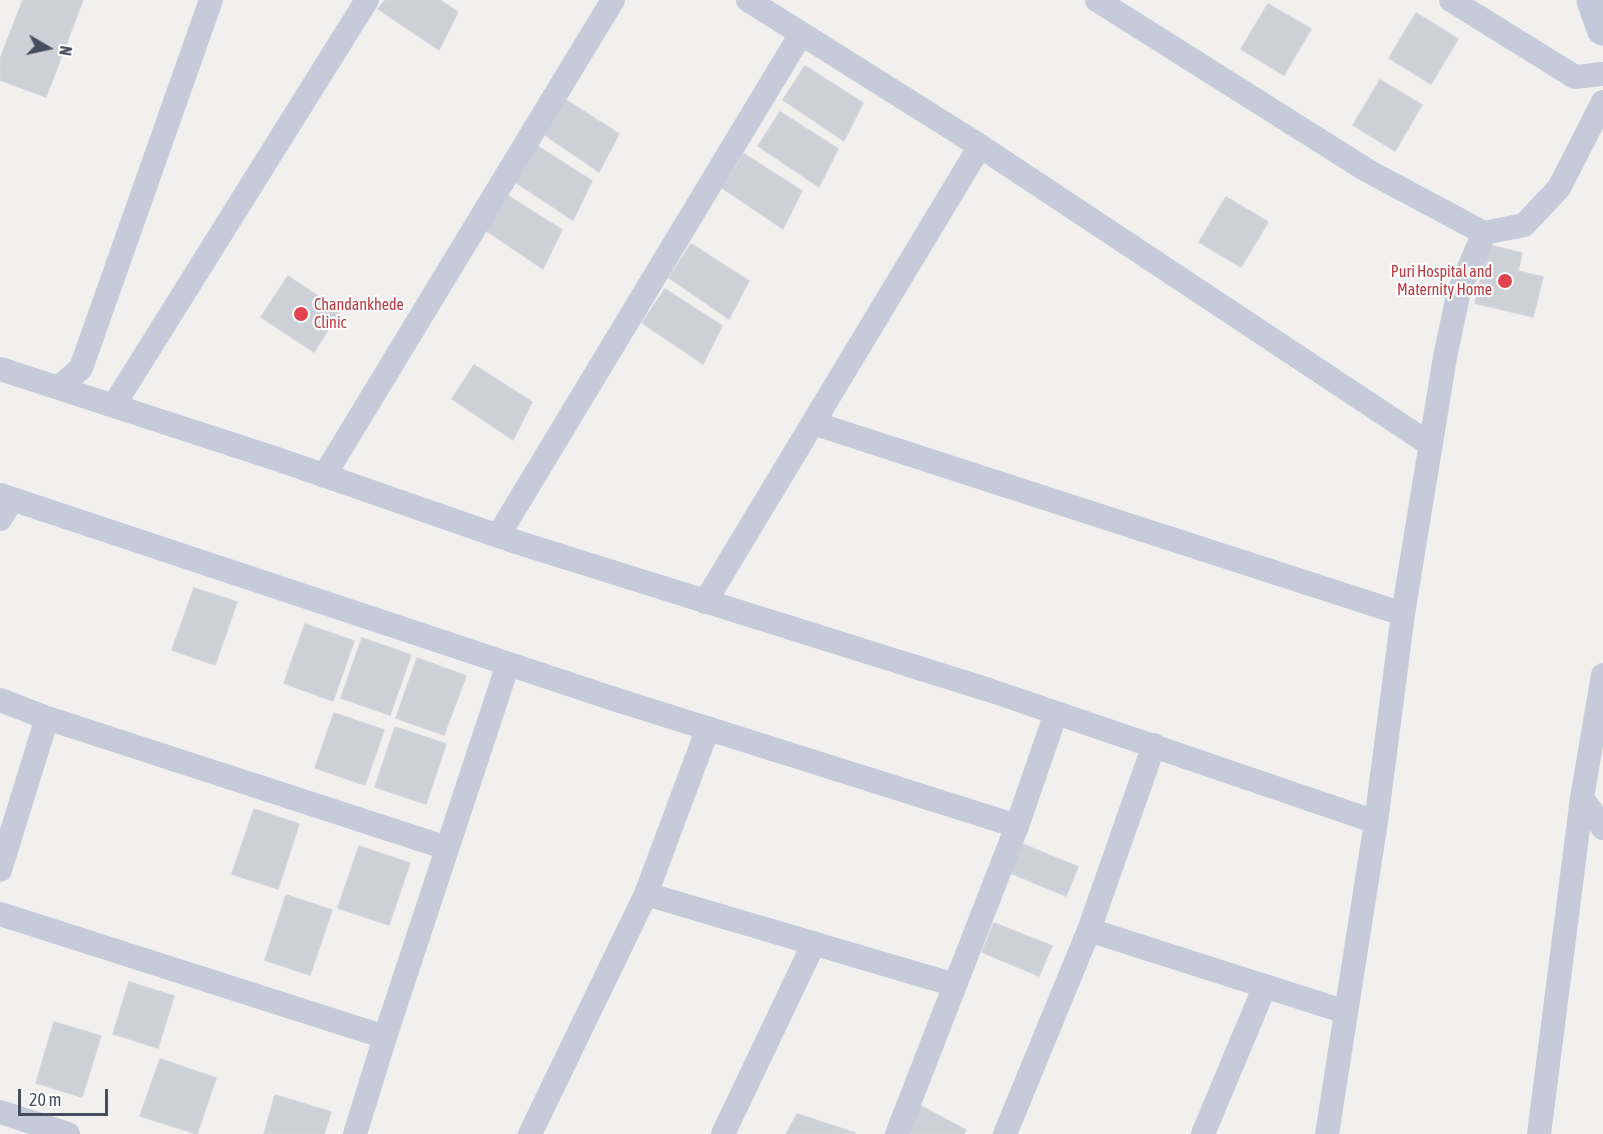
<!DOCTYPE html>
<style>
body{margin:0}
#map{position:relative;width:1603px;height:1134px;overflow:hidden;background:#f2f0ef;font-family:"Asap Condensed",sans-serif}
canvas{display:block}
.north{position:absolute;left:18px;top:18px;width:60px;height:60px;-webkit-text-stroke:4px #fff;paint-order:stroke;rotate:99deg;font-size:16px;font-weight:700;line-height:24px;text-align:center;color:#464e5e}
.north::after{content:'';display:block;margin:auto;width:21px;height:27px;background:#464e5e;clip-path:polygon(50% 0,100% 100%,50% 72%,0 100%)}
.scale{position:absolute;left:18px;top:1089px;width:90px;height:27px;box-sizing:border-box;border:3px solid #464e5e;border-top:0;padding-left:8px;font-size:18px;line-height:21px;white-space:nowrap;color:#464e5e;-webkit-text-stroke:4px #fff;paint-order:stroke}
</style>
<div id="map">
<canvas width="1603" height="1134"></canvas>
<div class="north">N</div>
<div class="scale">20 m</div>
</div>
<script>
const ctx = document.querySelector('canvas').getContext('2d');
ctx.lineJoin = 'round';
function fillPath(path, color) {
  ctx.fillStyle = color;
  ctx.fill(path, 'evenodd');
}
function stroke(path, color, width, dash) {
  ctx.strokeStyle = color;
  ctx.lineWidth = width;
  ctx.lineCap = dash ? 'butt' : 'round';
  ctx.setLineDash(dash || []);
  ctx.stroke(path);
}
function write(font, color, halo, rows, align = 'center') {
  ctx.font = font + ' "Asap Condensed",sans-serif';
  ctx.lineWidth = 4.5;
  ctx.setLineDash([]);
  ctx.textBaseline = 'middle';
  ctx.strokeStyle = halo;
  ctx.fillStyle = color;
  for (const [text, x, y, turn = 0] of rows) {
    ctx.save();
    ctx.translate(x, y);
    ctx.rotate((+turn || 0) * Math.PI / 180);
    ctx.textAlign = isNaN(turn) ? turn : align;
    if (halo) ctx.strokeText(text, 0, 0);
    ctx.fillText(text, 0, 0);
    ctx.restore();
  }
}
const building = new Path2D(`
 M 23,0 L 83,0 L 46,97 L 0,80 L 0,59 Z
 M 385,0 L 440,0 L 458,12 L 439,50 L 378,9 Z
 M 1268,4 L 1311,29 L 1284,75 L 1241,49 Z
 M 1416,13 L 1458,39 L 1431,84 L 1389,58 Z
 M 805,66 L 863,103 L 844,141 L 783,100 Z
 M 1380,80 L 1422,105 L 1395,151 L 1353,125 Z
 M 561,97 L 619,134 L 599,172 L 539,131 Z
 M 780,112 L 838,149 L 819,187 L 758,146 Z
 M 534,144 L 592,181 L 573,220 L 511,179 Z
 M 744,154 L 802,191 L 783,229 L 722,188 Z
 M 505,194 L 562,230 L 543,269 L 482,228 Z
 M 1226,197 L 1268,222 L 1241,267 L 1199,242 Z
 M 691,244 L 749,281 L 729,319 L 669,278 Z
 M 1489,245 L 1522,253 L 1518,271 L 1543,277 L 1533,317 L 1475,303 Z
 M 288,276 L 340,311 L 314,352 L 261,317 Z
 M 665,289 L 722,326 L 703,364 L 642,323 Z
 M 474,365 L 532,402 L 513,440 L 452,399 Z
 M 194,588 L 237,602 L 215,665 L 172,650 Z
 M 305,624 L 354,641 L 333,701 L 284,683 Z
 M 362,638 L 411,655 L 390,715 L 341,698 Z
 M 417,658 L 466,676 L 444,735 L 396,718 Z
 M 334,713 L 384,730 L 365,785 L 315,768 Z
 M 395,727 L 446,744 L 426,804 L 375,787 Z
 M 254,809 L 299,824 L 278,889 L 232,874 Z
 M 1020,843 L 1078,867 L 1066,896 L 1008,872 Z
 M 359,846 L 410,863 L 389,925 L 338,908 Z
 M 286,895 L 332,910 L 310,975 L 265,960 Z
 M 994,923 L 1052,946 L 1039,976 L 982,952 Z
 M 129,982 L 174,996 L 158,1048 L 113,1034 Z
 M 54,1022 L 101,1036 L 82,1097 L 36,1083 Z
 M 160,1059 L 216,1078 L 197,1134 L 140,1116 Z
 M 275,1095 L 331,1112 L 324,1134 L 264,1134 Z
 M 919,1105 L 966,1130 L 964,1134 L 912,1134 L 906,1131 Z
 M 797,1114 L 855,1133 L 786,1134 Z`);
const street = new Path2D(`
 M 748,0 L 980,146 L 1431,445
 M 1097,0 L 1368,171 L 1484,233
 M 1451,0 L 1575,77 L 1603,74
 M 0,369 L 277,459 L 510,540 L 989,690 L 1376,822
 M 60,387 L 81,368 L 211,0
 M 114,405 L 367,0
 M 813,423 L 1403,614
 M 324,476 L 613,0
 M 0,495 L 611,698 L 1017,826
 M 0,519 L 13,499
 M 498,536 L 801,34
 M 705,602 L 980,146
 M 0,700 L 47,718
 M 708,728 L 646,894 L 955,985
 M 1582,798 L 1603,828
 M 0,870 L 47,718 L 447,848
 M 0,914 L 385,1037
 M 1089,930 L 1346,1012
 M 0,1112 L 68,1134
 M 355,1134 L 385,1037 L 508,664
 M 530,1134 L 646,894
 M 723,1134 L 814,943
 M 897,1134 L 1017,826 L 1056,713
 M 1005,1134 L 1089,930 L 1154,745
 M 1203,1134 L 1265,986
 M 1327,1134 L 1376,822 L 1403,614 L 1445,357 L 1459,291 L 1484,233 L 1524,225 L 1559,188 L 1603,102
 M 1539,1134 L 1582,798 L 1603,675`);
const secondary = new Path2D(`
 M 1593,0 L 1603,29`);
const markers = [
 [1505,281,8,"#e0444e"],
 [301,314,8,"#e0444e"]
];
const healthNames = [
 ["Puri Hospital and",1492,272],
 ["Maternity Home",1492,290],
 ["Chandankhede",314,305,"left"],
 ["Clinic",314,323,"left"]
];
fillPath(building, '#ced0d7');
stroke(building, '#d3d4db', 1.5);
stroke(street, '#c5cbd8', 24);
stroke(secondary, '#c1c8d9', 33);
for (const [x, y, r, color] of markers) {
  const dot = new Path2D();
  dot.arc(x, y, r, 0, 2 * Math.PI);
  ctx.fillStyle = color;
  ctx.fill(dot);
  stroke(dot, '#fff', 2);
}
write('16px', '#be3a42', '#fff', healthNames, 'right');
</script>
